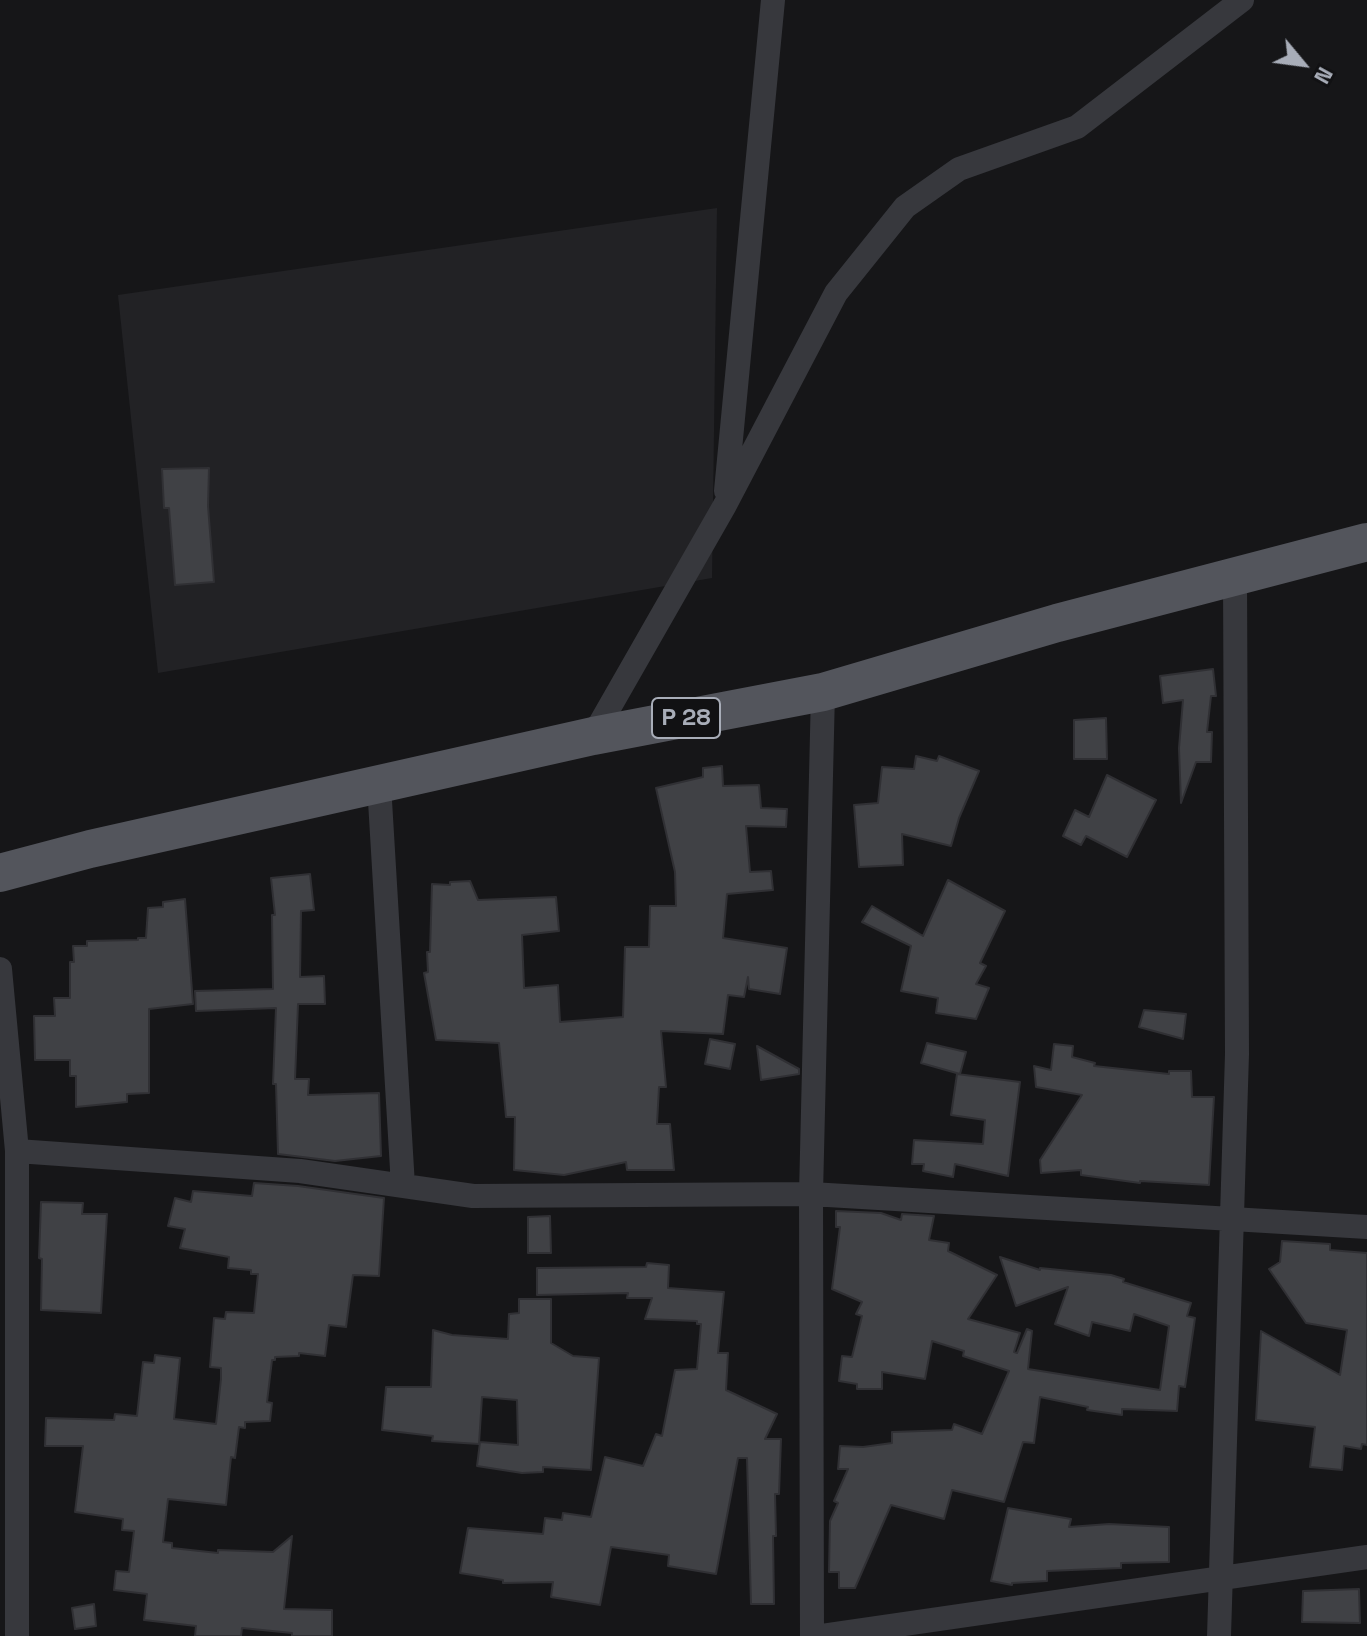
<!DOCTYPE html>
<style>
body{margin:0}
#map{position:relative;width:1367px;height:1636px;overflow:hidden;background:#161618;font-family:"Space Grotesk",sans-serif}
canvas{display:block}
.north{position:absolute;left:1263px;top:24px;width:80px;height:80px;-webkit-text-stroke:6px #111113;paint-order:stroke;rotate:119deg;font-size:22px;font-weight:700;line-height:32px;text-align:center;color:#a8adb8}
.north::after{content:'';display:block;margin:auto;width:28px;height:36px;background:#a8adb8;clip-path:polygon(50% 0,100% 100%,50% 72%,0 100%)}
</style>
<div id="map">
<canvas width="1367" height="1636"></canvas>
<div class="north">N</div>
</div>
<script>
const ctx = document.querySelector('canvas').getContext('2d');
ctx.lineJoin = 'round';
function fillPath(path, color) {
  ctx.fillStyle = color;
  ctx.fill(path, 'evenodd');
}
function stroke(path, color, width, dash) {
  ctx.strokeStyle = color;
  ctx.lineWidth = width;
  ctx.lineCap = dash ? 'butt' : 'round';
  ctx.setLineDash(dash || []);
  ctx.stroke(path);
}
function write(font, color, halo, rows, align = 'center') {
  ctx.font = font + ' "Space Grotesk",sans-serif';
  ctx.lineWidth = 8;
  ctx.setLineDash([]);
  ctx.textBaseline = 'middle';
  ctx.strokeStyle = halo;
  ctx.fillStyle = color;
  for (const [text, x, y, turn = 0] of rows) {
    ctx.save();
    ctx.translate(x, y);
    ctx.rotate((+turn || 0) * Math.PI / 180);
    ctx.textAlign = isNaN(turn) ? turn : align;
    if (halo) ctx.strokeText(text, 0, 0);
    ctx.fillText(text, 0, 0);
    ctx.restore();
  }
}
const built = new Path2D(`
 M 717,208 L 712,578 L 158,673 L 118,295 Z`);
const building = new Path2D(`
 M 209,468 L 208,506 L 214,582 L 175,585 L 169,508 L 164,508 L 162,469 Z
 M 1213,669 L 1216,696 L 1211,696 L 1207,732 L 1212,732 L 1211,762 L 1196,762 L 1181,803 L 1179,748 L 1183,700 L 1163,703 L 1160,676 Z
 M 1106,718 L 1107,759 L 1074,759 L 1074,720 Z
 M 916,756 L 937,761 L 939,756 L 979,771 L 959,818 L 951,846 L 902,834 L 903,865 L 859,867 L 854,805 L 878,803 L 882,767 L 914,769 Z
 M 722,766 L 723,786 L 759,785 L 761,808 L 787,809 L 786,827 L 746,826 L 750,872 L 771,871 L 773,890 L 727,894 L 723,938 L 787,948 L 780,994 L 749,989 L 748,977 L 744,997 L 728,995 L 723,1034 L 661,1031 L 666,1087 L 659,1087 L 657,1124 L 670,1124 L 674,1170 L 627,1170 L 626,1162 L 564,1175 L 514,1170 L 515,1117 L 506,1117 L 499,1043 L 436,1040 L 424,973 L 428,972 L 427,952 L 430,952 L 432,884 L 450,885 L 450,882 L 470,881 L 478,900 L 556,897 L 559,931 L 522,935 L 524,988 L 558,985 L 560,1022 L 623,1017 L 625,947 L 649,947 L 650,906 L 676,906 L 675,872 L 656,788 L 703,777 L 703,768 Z
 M 1107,775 L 1156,800 L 1127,857 L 1086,836 L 1081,845 L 1063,836 L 1075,810 L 1089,817 Z
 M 310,874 L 314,910 L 301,911 L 300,977 L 324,976 L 325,1004 L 298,1004 L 295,1079 L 309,1079 L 308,1095 L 379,1093 L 381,1156 L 335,1161 L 278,1154 L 276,1084 L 273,1084 L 276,1008 L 196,1011 L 195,991 L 273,989 L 272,915 L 275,915 L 271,878 Z
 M 948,880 L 1005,911 L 980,963 L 986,966 L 976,984 L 989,988 L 976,1019 L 936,1013 L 938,998 L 901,991 L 911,946 L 862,922 L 872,906 L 923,936 Z
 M 185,899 L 193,1004 L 149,1009 L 149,1093 L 127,1094 L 127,1102 L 76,1107 L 76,1076 L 70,1076 L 70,1060 L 35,1060 L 34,1016 L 55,1016 L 54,998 L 70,998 L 70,962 L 74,962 L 73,946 L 87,946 L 87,941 L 138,940 L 138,938 L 146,938 L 148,908 L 163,907 L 163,902 Z
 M 1144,1010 L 1186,1014 L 1183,1039 L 1139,1027 Z
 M 710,1039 L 735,1044 L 730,1069 L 705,1064 Z
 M 927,1043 L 966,1052 L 960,1074 L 921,1063 Z
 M 1054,1044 L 1073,1046 L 1072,1057 L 1095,1063 L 1094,1066 L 1169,1074 L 1169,1071 L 1191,1071 L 1192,1097 L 1214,1097 L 1209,1185 L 1140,1181 L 1140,1183 L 1081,1175 L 1081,1170 L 1041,1173 L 1040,1160 L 1082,1095 L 1036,1087 L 1034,1066 L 1051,1070 Z
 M 757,1046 L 799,1069 L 799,1074 L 761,1080 Z
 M 957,1074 L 1020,1082 L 1008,1176 L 955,1164 L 953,1177 L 923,1171 L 924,1164 L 912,1164 L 914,1140 L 983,1144 L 985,1120 L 951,1115 Z
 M 254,1183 L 298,1186 L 384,1198 L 379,1276 L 353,1275 L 346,1327 L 329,1325 L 325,1356 L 299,1353 L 299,1356 L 275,1357 L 275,1360 L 272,1360 L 267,1402 L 272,1403 L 270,1421 L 245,1422 L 245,1428 L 239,1427 L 235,1458 L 231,1457 L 226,1505 L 168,1499 L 163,1542 L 172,1543 L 172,1548 L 218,1553 L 218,1550 L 273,1552 L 292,1536 L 284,1609 L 332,1610 L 332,1636 L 292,1636 L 292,1633 L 242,1628 L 241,1636 L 195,1636 L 196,1626 L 144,1620 L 147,1594 L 114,1590 L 116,1571 L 129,1572 L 134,1531 L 122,1530 L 123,1519 L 75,1512 L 83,1446 L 45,1446 L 46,1418 L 114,1420 L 115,1414 L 137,1416 L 143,1362 L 154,1363 L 155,1355 L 180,1358 L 174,1419 L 216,1424 L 221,1379 L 221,1368 L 210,1367 L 214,1318 L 225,1319 L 226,1312 L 254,1313 L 258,1274 L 251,1274 L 251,1270 L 228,1268 L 229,1257 L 180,1248 L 185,1229 L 168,1226 L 175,1198 L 191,1202 L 193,1191 L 252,1196 Z
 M 41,1202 L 83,1203 L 82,1214 L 107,1214 L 101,1313 L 41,1310 L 42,1259 L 39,1258 Z
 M 836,1211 L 881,1213 L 901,1220 L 902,1214 L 934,1216 L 929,1240 L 949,1243 L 948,1251 L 997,1275 L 968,1319 L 1020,1333 L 1014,1352 L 1017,1353 L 1027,1329 L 1032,1331 L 1028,1369 L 1160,1390 L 1169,1326 L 1134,1314 L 1130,1331 L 1092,1322 L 1089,1336 L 1055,1324 L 1068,1287 L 1016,1306 L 1000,1257 L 1040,1270 L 1040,1268 L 1111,1275 L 1124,1279 L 1123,1282 L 1191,1303 L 1187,1316 L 1195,1318 L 1185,1387 L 1179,1386 L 1177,1411 L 1122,1409 L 1122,1415 L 1087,1410 L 1088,1407 L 1040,1397 L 1034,1443 L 1023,1442 L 1004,1502 L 952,1490 L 944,1519 L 891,1505 L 855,1588 L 839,1588 L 839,1572 L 829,1572 L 830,1521 L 838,1503 L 834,1501 L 848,1469 L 838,1469 L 840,1446 L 863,1447 L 892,1443 L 892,1432 L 952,1430 L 954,1424 L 982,1434 L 1009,1371 L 963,1356 L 964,1351 L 932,1341 L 925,1379 L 882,1372 L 882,1389 L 857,1389 L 857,1384 L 839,1381 L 842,1356 L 852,1357 L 862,1316 L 856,1314 L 862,1302 L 832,1289 L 840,1227 L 836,1227 Z
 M 550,1216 L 551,1253 L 528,1253 L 528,1217 Z
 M 1282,1241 L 1330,1244 L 1330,1250 L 1367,1253 L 1367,1445 L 1362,1444 L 1361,1449 L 1344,1446 L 1342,1470 L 1310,1467 L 1315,1427 L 1256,1420 L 1261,1331 L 1340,1375 L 1347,1330 L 1306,1323 L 1269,1269 L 1280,1262 Z
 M 647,1263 L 669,1265 L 668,1288 L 724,1292 L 718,1353 L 728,1353 L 726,1390 L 777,1414 L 765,1439 L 781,1439 L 779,1494 L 775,1494 L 776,1536 L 773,1536 L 774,1604 L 751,1604 L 747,1458 L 738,1458 L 716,1574 L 668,1566 L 669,1555 L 611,1547 L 600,1605 L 551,1597 L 553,1582 L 503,1583 L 503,1580 L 460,1573 L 468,1528 L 543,1534 L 545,1518 L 562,1520 L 563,1513 L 591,1517 L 605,1457 L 643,1466 L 656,1434 L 662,1436 L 675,1370 L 697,1369 L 701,1324 L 697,1324 L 697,1321 L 645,1319 L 652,1298 L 627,1298 L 628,1293 L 537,1295 L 537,1268 L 646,1267 Z
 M 519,1299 L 551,1299 L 551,1343 L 573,1356 L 599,1358 L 591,1470 L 543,1467 L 543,1472 L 522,1473 L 477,1466 L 480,1442 L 518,1445 L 517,1400 L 482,1397 L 479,1444 L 432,1441 L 433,1436 L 382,1430 L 386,1387 L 431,1387 L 433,1330 L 452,1335 L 508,1339 L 509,1314 L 519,1313 Z
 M 1008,1508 L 1071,1519 L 1069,1527 L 1109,1524 L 1169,1527 L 1169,1562 L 1121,1563 L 1121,1568 L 1047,1571 L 1047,1581 L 1012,1583 L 1012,1585 L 991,1581 Z
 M 1359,1589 L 1360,1623 L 1302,1622 L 1303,1591 Z
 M 94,1604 L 96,1626 L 75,1629 L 72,1608 Z`);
const street = new Path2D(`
 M 726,491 L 773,0
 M 593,736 L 725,505 L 836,293 L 905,207 L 959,169 L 1077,127 L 1242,0
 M 379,784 L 403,1186
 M 0,969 L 17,1151 L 300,1171 L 473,1196 L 811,1194 L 1367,1227
 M 17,1151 L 17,1636
 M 812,1636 L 811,1194 L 823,692
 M 822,1636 L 1367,1557
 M 1219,1636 L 1237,1054 L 1235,578`);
const primary = new Path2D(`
 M 0,873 L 90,849 L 593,736 L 823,692 L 1057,623 L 1367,542`);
const shields = [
 [686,718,68]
];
const shieldNames = [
 ["P 28",686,718]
];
fillPath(built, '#222225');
fillPath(building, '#404145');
stroke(building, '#303034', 2);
stroke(street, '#37383d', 24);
stroke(primary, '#53555c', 38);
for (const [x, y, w] of shields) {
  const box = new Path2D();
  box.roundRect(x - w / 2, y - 20, w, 40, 6);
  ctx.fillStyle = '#111113';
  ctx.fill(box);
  stroke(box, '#a8adb8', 2);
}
write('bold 24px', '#a8adb8', null, shieldNames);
</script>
